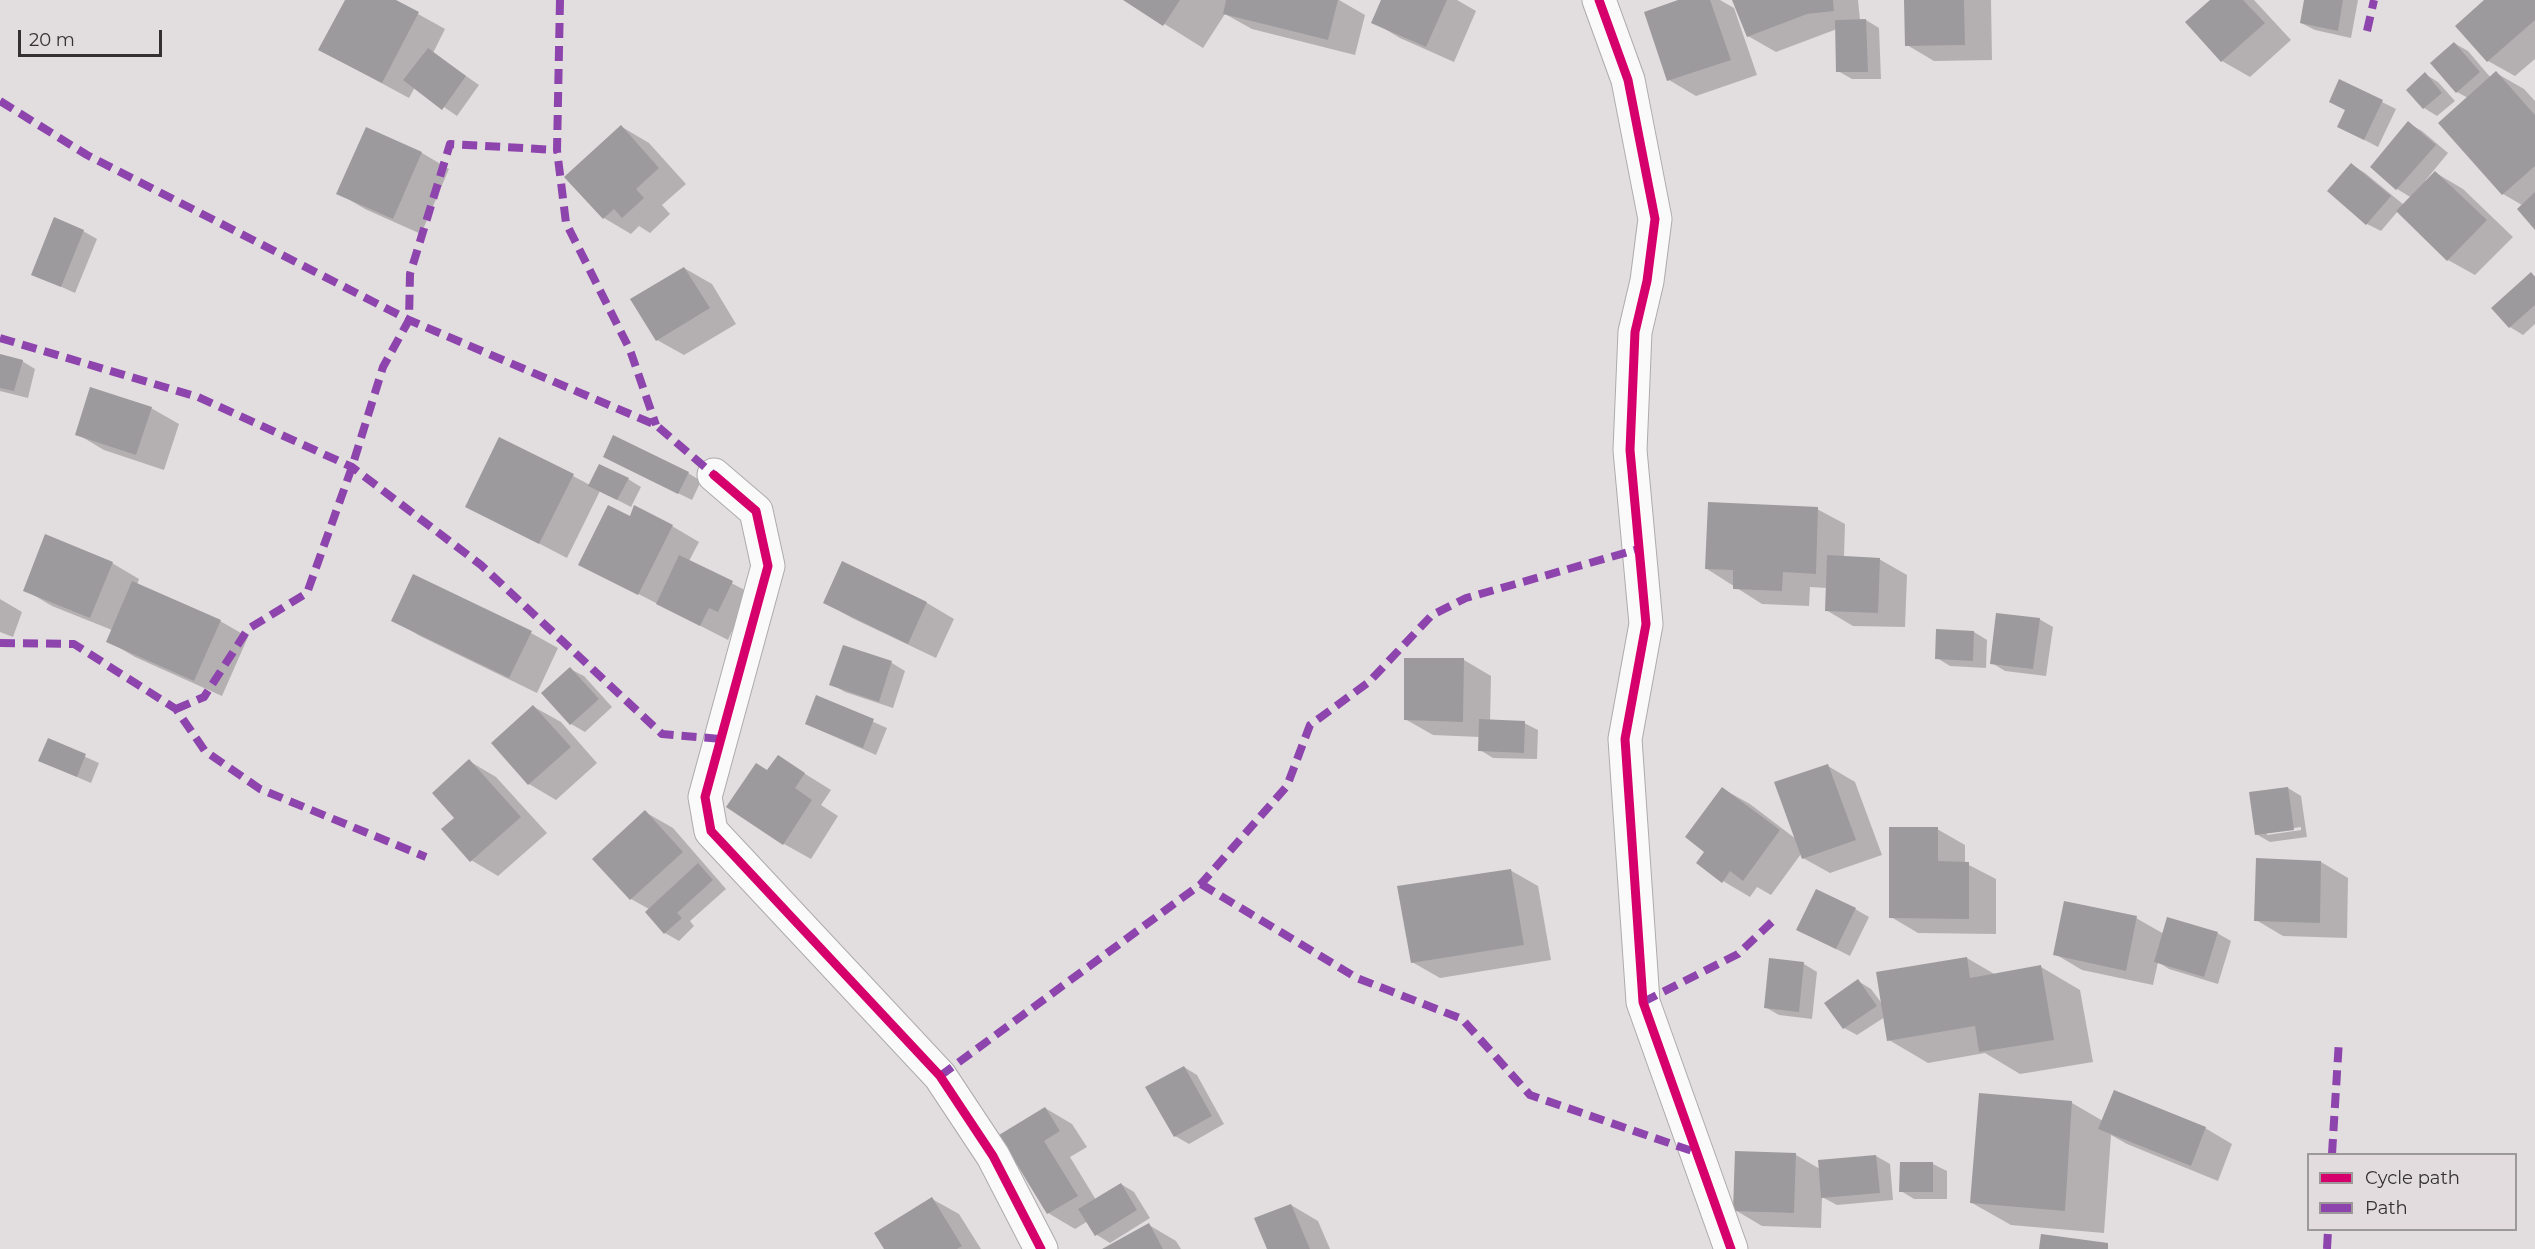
<!DOCTYPE html>
<style>
body{margin:0}
#map{position:relative;width:2535px;height:1249px;overflow:hidden;background:#e2dddf;font-family:Montserrat,sans-serif}
canvas{display:block}
.legend{position:absolute;left:2307px;top:1153px;width:210px;height:78px;box-sizing:border-box;background:#e3dcde;border:2px solid #9d9899;margin:0;padding:8px 10px;list-style:none;font-size:18px;color:#343132}
.legend li{display:flex;align-items:center;gap:12px;height:30px}
.legend b{width:30px;border:2px solid #9d9899}
.scale{position:absolute;left:18px;top:30px;width:144px;height:27px;box-sizing:border-box;border:3px solid #343132;border-top:0;padding-left:8px;font-size:18px;line-height:21px;white-space:nowrap;color:#343132;-webkit-text-stroke:4px #e3dcde;paint-order:stroke}
</style>
<div id="map">
<canvas width="2535" height="1249"></canvas>
<ul class="legend">
<li><b style="height:8px;background:#d6006c"></b>Cycle path</li>
<li><b style="height:8px;background:#8e44ad"></b>Path</li>
</ul>
<div class="scale">20 m</div>
</div>
<script>
const ctx = document.querySelector('canvas').getContext('2d');
ctx.lineJoin = 'round';
function fillPath(path, color) {
  ctx.fillStyle = color;
  ctx.fill(path, 'evenodd');
}
function stroke(path, color, width, dash) {
  ctx.strokeStyle = color;
  ctx.lineWidth = width;
  ctx.lineCap = dash ? 'butt' : 'round';
  ctx.setLineDash(dash || []);
  ctx.stroke(path);
}
const shadow = new Path2D(`
 M 346,0 L 393,0 L 445,29 L 433,53 L 479,85 L 457,116 L 415,87 L 409,98 L 320,50 Z
 M 1126,0 L 1339,0 L 1365,15 L 1355,55 L 1252,29 L 1225,14 L 1203,48 Z
 M 1383,0 L 1457,0 L 1476,11 L 1454,62 L 1400,38 L 1373,22 Z
 M 1683,0 L 1720,0 L 1734,8 L 1757,75 L 1696,96 L 1669,80 Z
 M 1734,0 L 1858,0 L 1860,20 L 1866,20 L 1879,28 L 1881,79 L 1852,79 L 1838,71 L 1837,29 L 1776,52 L 1748,36 Z
 M 1906,0 L 1991,0 L 1992,60 L 1934,61 L 1907,45 Z
 M 2212,0 L 2254,0 L 2291,40 L 2250,77 L 2222,61 Z
 M 2306,0 L 2358,0 L 2351,38 L 2315,30 L 2301,23 Z
 M 2486,0 L 2535,0 L 2535,59 L 2515,76 L 2488,61 Z
 M 2454,43 L 2468,51 L 2491,78 L 2496,73 L 2524,89 L 2535,101 L 2535,228 L 2522,205 L 2503,194 L 2468,98 L 2457,92 Z
 M 2425,74 L 2438,82 L 2455,101 L 2437,116 L 2424,108 L 2408,90 Z
 M 2340,81 L 2396,109 L 2378,147 L 2353,134 Z
 M 2408,123 L 2422,131 L 2448,153 L 2425,181 L 2426,182 L 2436,173 L 2463,189 L 2513,237 L 2475,275 L 2448,260 L 2398,211 L 2381,231 L 2367,224 L 2352,165 L 2365,173 L 2404,205 L 2412,198 L 2397,189 L 2372,167 Z
 M 622,127 L 649,143 L 686,184 L 662,205 L 670,214 L 650,233 L 639,226 L 631,234 L 604,218 Z
 M 366,129 L 422,153 L 449,169 L 421,234 L 365,209 L 338,193 Z
 M 83,231 L 97,239 L 75,293 L 33,274 Z
 M 684,268 L 712,284 L 736,324 L 684,355 L 657,340 Z
 M 2531,274 L 2535,276 L 2535,324 L 2523,335 L 2510,327 Z
 M 0,355 L 22,361 L 35,369 L 28,398 L 0,391 Z
 M 151,408 L 179,424 L 164,470 L 104,450 L 77,434 Z
 M 618,464 L 688,473 L 701,481 L 692,500 Z
 M 573,476 L 590,485 L 628,479 L 641,487 L 631,507 L 600,491 L 567,558 L 467,506 Z
 M 1817,509 L 1845,524 L 1844,557 L 1879,559 L 1907,575 L 1905,627 L 1853,626 L 1826,610 L 1827,588 L 1810,587 L 1809,606 L 1762,604 L 1707,569 Z
 M 631,518 L 672,526 L 699,542 L 689,561 L 760,598 L 736,622 L 728,640 L 580,564 Z
 M 112,563 L 139,579 L 137,585 L 220,621 L 248,637 L 222,696 L 135,657 L 108,641 L 112,630 L 52,606 L 25,590 Z
 M 843,563 L 927,603 L 954,619 L 936,658 L 852,618 L 825,603 Z
 M 414,576 L 531,633 L 558,648 L 537,693 L 420,636 L 393,620 Z
 M 0,599 L 22,612 L 13,637 L 0,632 Z
 M 2039,619 L 2053,627 L 2046,676 L 2005,671 L 1992,663 Z
 M 1974,632 L 1987,640 L 1986,668 L 1950,666 L 1937,658 Z
 M 844,646 L 892,663 L 905,671 L 893,708 L 845,692 L 831,684 Z
 M 1464,660 L 1491,676 L 1490,721 L 1524,723 L 1538,730 L 1537,759 L 1493,758 L 1480,750 L 1480,737 L 1433,735 L 1405,719 Z
 M 570,669 L 584,676 L 612,707 L 585,732 L 571,724 L 543,693 Z
 M 817,697 L 887,728 L 876,755 L 806,724 Z
 M 534,707 L 561,722 L 597,763 L 556,800 L 529,784 Z
 M 48,740 L 99,763 L 91,783 L 40,761 Z
 M 778,757 L 831,790 L 821,805 L 838,816 L 811,859 L 784,844 L 768,772 Z
 M 469,761 L 496,777 L 547,833 L 498,876 L 471,860 L 456,818 Z
 M 1828,766 L 1855,782 L 1882,855 L 1830,873 L 1803,858 L 1801,854 L 1771,895 L 1757,887 L 1750,897 L 1723,881 L 1723,789 L 1750,804 L 1796,839 Z
 M 2288,788 L 2301,796 L 2307,837 L 2270,842 L 2256,834 ZM 2301,827 L 2301,830 L 2267,835 L 2267,832 Z
 M 645,812 L 673,828 L 726,889 L 690,921 L 694,926 L 679,941 L 665,933 L 647,912 L 649,909 L 631,899 Z
 M 1937,829 L 1965,845 L 1965,863 L 1996,879 L 1996,934 L 1918,933 L 1891,917 Z
 M 2321,862 L 2348,878 L 2347,938 L 2283,936 L 2256,920 Z
 M 1510,870 L 1538,886 L 1551,960 L 1440,978 L 1412,962 Z
 M 1855,909 L 1869,917 L 1850,956 L 1798,930 Z
 M 2136,918 L 2164,934 L 2217,933 L 2231,941 L 2218,984 L 2169,969 L 2158,962 L 2153,985 L 2082,970 L 2055,954 Z
 M 1967,958 L 1996,975 L 2041,967 L 2080,990 L 2093,1062 L 2020,1074 L 1985,1053 L 1928,1063 L 1889,1040 L 1885,1017 L 1857,1035 L 1844,1028 L 1858,981 L 1871,989 L 1883,1005 Z
 M 1804,964 L 1817,972 L 1812,1019 L 1779,1015 L 1765,1007 Z
 M 1184,1067 L 1197,1075 L 1224,1124 L 1189,1144 L 1175,1136 Z
 M 1980,1095 L 2072,1103 L 2103,1121 L 2205,1128 L 2232,1144 L 2218,1181 L 2127,1144 L 2111,1135 L 2104,1233 L 2011,1225 L 1972,1203 Z
 M 1045,1108 L 1072,1124 L 1087,1147 L 1070,1157 L 1096,1200 L 1121,1184 L 1134,1192 L 1150,1218 L 1110,1243 L 1097,1235 L 1088,1221 L 1075,1229 L 1048,1213 L 1001,1136 Z
 M 1796,1155 L 1820,1169 L 1876,1156 L 1890,1164 L 1893,1200 L 1837,1205 L 1822,1197 L 1821,1228 L 1762,1226 L 1735,1210 Z
 M 1901,1164 L 1933,1164 L 1947,1171 L 1947,1199 L 1914,1199 L 1901,1191 Z
 M 932,1199 L 959,1214 L 981,1249 L 886,1249 Z
 M 1291,1205 L 1318,1221 L 1330,1249 L 1268,1249 Z
 M 1149,1225 L 1176,1241 L 1181,1249 L 1105,1249 Z`);
const building = new Path2D(`
 M 345,0 L 396,0 L 419,12 L 382,83 L 318,50 Z
 M 1123,0 L 1180,0 L 1163,26 Z
 M 1226,0 L 1338,0 L 1328,40 L 1223,14 Z
 M 1381,0 L 1447,0 L 1426,47 L 1371,23 Z
 M 1678,0 L 1710,0 L 1731,60 L 1667,81 L 1644,12 Z
 M 1732,0 L 1833,0 L 1834,11 L 1807,14 L 1747,37 Z
 M 1904,0 L 1964,0 L 1965,45 L 1905,46 Z
 M 2210,0 L 2243,0 L 2265,23 L 2221,62 L 2185,22 Z
 M 2304,0 L 2343,0 L 2338,31 L 2300,23 Z
 M 2484,0 L 2535,0 L 2535,20 L 2487,62 L 2455,26 Z
 M 1866,19 L 1868,72 L 1836,72 L 1835,20 Z
 M 2454,42 L 2480,72 L 2456,93 L 2430,63 Z
 M 428,48 L 466,76 L 442,110 L 403,80 Z
 M 2496,71 L 2535,115 L 2535,166 L 2502,195 L 2438,123 Z
 M 2425,72 L 2442,93 L 2423,109 L 2406,90 Z
 M 2339,79 L 2383,100 L 2364,140 L 2337,127 L 2345,110 L 2329,102 Z
 M 2408,121 L 2436,145 L 2396,190 L 2370,167 Z
 M 621,125 L 659,168 L 636,189 L 644,198 L 622,218 L 614,209 L 603,219 L 564,177 Z
 M 366,127 L 422,152 L 393,219 L 336,194 Z
 M 2351,163 L 2391,196 L 2366,225 L 2327,191 Z
 M 2435,171 L 2487,220 L 2447,261 L 2396,211 Z
 M 2535,192 L 2535,230 L 2517,209 Z
 M 54,217 L 84,230 L 61,287 L 31,275 Z
 M 684,267 L 710,308 L 656,341 L 630,299 Z
 M 2531,272 L 2535,277 L 2535,305 L 2509,328 L 2491,308 Z
 M 0,354 L 23,360 L 14,391 L 0,388 Z
 M 90,387 L 152,407 L 136,455 L 75,435 Z
 M 613,435 L 689,472 L 678,494 L 603,457 Z
 M 499,437 L 574,474 L 539,544 L 465,507 Z
 M 599,464 L 629,478 L 617,500 L 588,486 Z
 M 1708,502 L 1818,507 L 1816,574 L 1783,572 L 1782,591 L 1733,589 L 1733,570 L 1705,569 Z
 M 608,505 L 630,516 L 634,505 L 673,525 L 638,595 L 578,565 Z
 M 45,534 L 113,562 L 90,618 L 23,591 Z
 M 679,555 L 733,581 L 718,612 L 709,608 L 700,626 L 656,604 Z
 M 1827,555 L 1880,558 L 1878,613 L 1825,611 Z
 M 842,561 L 927,602 L 908,644 L 823,603 Z
 M 413,574 L 532,631 L 509,678 L 391,621 Z
 M 132,581 L 221,620 L 194,681 L 106,642 Z
 M 1996,613 L 2040,618 L 2033,669 L 1990,664 Z
 M 1936,629 L 1974,631 L 1973,661 L 1935,659 Z
 M 843,645 L 892,661 L 879,702 L 829,685 Z
 M 1404,658 L 1464,658 L 1463,722 L 1404,720 Z
 M 570,667 L 599,699 L 570,725 L 541,693 Z
 M 816,695 L 874,719 L 863,748 L 805,724 Z
 M 533,705 L 571,747 L 528,785 L 491,743 Z
 M 1479,719 L 1525,721 L 1524,753 L 1478,751 Z
 M 48,738 L 86,754 L 77,777 L 38,761 Z
 M 778,755 L 805,773 L 795,788 L 812,800 L 783,845 L 726,807 L 756,763 L 767,770 Z
 M 469,759 L 521,817 L 470,862 L 441,829 L 454,818 L 432,793 Z
 M 1828,764 L 1856,840 L 1802,859 L 1774,782 Z
 M 1722,787 L 1780,830 L 1743,881 L 1730,871 L 1722,883 L 1696,863 L 1704,852 L 1685,837 Z
 M 2288,787 L 2294,830 L 2255,835 L 2249,792 Z
 M 645,810 L 683,852 L 630,900 L 592,859 Z
 M 1889,827 L 1938,827 L 1938,861 L 1969,862 L 1969,919 L 1889,918 Z
 M 2256,858 L 2321,861 L 2320,923 L 2254,921 Z
 M 698,863 L 713,880 L 677,913 L 682,918 L 664,934 L 645,912 Z
 M 1511,869 L 1524,945 L 1411,963 L 1397,886 Z
 M 1816,889 L 1856,908 L 1836,949 L 1796,930 Z
 M 2064,901 L 2137,916 L 2126,971 L 2053,955 Z
 M 2167,917 L 2218,932 L 2204,977 L 2154,962 Z
 M 1967,957 L 1970,978 L 2041,965 L 2054,1040 L 1979,1052 L 1975,1026 L 1887,1041 L 1876,972 Z
 M 1769,958 L 1804,962 L 1799,1012 L 1764,1008 Z
 M 1858,979 L 1877,1006 L 1843,1029 L 1824,1003 Z
 M 1184,1066 L 1212,1116 L 1174,1137 L 1145,1087 Z
 M 2114,1090 L 2206,1127 L 2191,1166 L 2098,1129 Z
 M 1979,1093 L 2072,1101 L 2065,1211 L 1970,1203 Z
 M 1045,1107 L 1060,1131 L 1044,1141 L 1078,1196 L 1047,1214 L 999,1135 Z
 M 1735,1151 L 1796,1153 L 1794,1213 L 1733,1211 Z
 M 1876,1155 L 1880,1193 L 1821,1198 L 1818,1160 Z
 M 1900,1162 L 1933,1162 L 1933,1192 L 1899,1192 Z
 M 1121,1183 L 1137,1210 L 1095,1236 L 1078,1209 Z
 M 932,1197 L 962,1246 L 957,1249 L 884,1249 L 874,1233 Z
 M 1291,1204 L 1310,1249 L 1267,1249 L 1254,1218 Z
 M 1149,1223 L 1163,1249 L 1102,1249 Z
 M 2041,1234 L 2108,1243 L 2108,1249 L 2039,1249 Z`);
const minor = new Path2D(`
 M 1599,0 L 1628,80 L 1655,219 L 1647,281 L 1635,332 L 1630,450 L 1646,624 L 1625,739 L 1643,1002 L 1731,1249
 M 714,475 L 756,511 L 768,566 L 705,797 L 711,831 L 940,1076 L 993,1156 L 1041,1249`);
const quiet = new Path2D(`
 M 560,0 L 557,150 L 566,223 L 630,350 L 656,425
 M 2367,31 L 2374,0
 M 0,101 L 87,155 L 409,320 L 656,425 L 714,475
 M 0,338 L 198,397 L 352,467 L 481,565 L 662,734 L 721,739
 M 0,643 L 74,644 L 176,709 L 205,751 L 260,789 L 426,857
 M 176,709 L 204,697 L 248,629 L 307,593 L 352,467 L 383,367 L 409,320 L 410,274 L 450,144 L 557,150
 M 1201,884 L 1357,978 L 1462,1019 L 1530,1095 L 1695,1152
 M 1643,1002 L 1738,954 L 1776,918
 M 940,1076 L 1201,884 L 1287,786 L 1310,725 L 1369,682 L 1432,615 L 1466,598 L 1639,549
 M 2332,1154 L 2339,1040
 M 2327,1249 L 2328,1230`);
const cycleway = new Path2D(`
 M 1599,0 L 1628,80 L 1655,219 L 1647,281 L 1635,332 L 1630,450 L 1646,624 L 1625,739 L 1643,1002 L 1731,1249
 M 714,475 L 756,511 L 768,566 L 705,797 L 711,831 L 940,1076 L 993,1156 L 1041,1249`);
fillPath(shadow, '#0003');
fillPath(building, '#9c9a9c');
stroke(minor, '#aeabac', 35);
stroke(minor, '#fbfafa', 33);
stroke(quiet, '#8e44ad', 8, [15, 8]);
stroke(cycleway, '#d6006c', 9);
</script>
